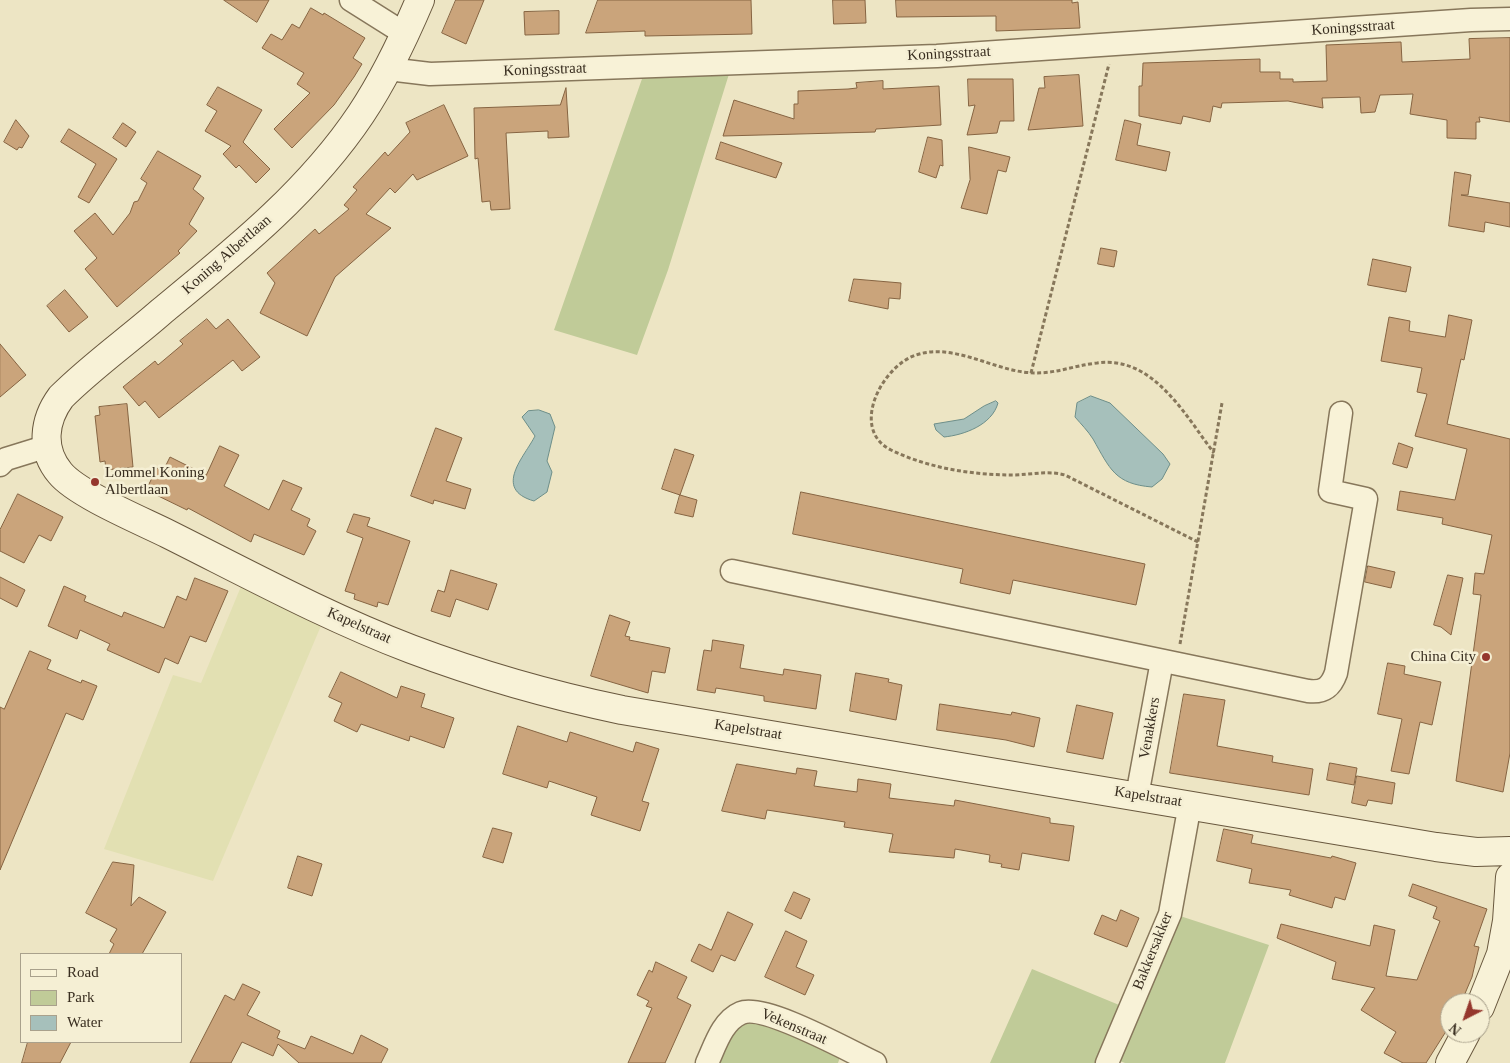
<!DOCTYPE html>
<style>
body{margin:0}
#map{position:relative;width:1510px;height:1063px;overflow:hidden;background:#ede5c4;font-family:"Times New Roman",serif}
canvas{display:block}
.legend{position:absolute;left:20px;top:953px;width:162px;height:90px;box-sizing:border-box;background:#f5efd4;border:1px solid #a9a18c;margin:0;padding:6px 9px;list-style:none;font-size:15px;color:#382d1f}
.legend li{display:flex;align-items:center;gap:10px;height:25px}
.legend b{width:25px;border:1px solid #a9a18c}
.north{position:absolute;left:1440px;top:993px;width:50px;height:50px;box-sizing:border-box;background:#f5efd4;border:1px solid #a9a18c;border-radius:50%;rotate:221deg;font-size:14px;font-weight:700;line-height:20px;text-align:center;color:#382d1f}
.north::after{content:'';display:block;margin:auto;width:18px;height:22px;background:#95372d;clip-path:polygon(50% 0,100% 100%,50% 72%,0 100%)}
</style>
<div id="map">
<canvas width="1510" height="1063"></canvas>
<ul class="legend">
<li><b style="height:6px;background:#f8f2d7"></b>Road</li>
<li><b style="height:14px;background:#c0cb98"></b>Park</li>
<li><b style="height:14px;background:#a6c0bb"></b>Water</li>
</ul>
<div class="north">N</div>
</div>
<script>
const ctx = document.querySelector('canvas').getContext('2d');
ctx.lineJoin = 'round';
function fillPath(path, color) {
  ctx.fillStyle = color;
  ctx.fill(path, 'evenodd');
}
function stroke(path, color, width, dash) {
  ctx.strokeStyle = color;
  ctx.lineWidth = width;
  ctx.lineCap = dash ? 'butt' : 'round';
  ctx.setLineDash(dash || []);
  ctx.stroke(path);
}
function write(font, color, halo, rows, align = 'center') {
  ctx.font = font + ' "Times New Roman",serif';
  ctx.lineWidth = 5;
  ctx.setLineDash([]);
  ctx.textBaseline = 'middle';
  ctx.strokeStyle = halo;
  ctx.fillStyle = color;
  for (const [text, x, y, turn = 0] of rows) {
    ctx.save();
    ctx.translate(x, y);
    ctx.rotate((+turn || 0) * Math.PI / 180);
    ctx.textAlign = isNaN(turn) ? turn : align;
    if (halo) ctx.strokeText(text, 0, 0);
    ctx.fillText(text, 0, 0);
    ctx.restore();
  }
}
const farmland = new Path2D(`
 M 242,584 L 323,621 L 213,881 L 104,849 L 173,675 L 201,683 Z`);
const green = new Path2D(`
 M 729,74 L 668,270 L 637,355 L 554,330 L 643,76 Z
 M 1177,915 L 1269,945 L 1225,1063 L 1125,1063 L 1117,1060 Z
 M 1032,969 L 1124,1007 L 1101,1063 L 990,1063 Z
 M 759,1020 L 840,1057 L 838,1063 L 719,1063 C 730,1040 732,1025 759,1020 Z`);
const water = new Path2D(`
 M 1091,396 L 1110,403 L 1163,454 L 1170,464 L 1162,479 L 1152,487 C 1115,484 1110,469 1093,439 C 1088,431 1081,424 1075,417 L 1077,403 Z
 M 996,401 L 998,403 C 992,425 964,435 944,437 L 936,430 L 934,424 L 964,419 L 984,406 Z
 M 539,410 L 550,414 L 555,427 L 547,461 L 552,472 L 547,492 L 534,501 C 492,489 525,456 535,436 L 522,417 L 528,411 Z`);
const building = new Path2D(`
 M 224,0 L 269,0 L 257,22 Z
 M 456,0 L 484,0 L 466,44 L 442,33 Z
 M 598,0 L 751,0 L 752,34 L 645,36 L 645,31 L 586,33 Z
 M 833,0 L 865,0 L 866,23 L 834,24 Z
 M 896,0 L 1072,0 L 1072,3 L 1078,2 L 1080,28 L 996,31 L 996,16 L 897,17 Z
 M 311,8 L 323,15 L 324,13 L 365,38 L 353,58 L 362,64 L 354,77 L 334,105 L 292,148 L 274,129 L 310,93 L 297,84 L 304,73 L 262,48 L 271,34 L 282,40 L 292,24 L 299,28 Z
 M 559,11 L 559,34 L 525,35 L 524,12 Z
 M 1510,38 L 1510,122 L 1479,117 L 1480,122 L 1476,122 L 1476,139 L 1447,138 L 1447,120 L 1410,114 L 1413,94 L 1380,95 L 1375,112 L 1361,113 L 1360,97 L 1322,98 L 1323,108 L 1288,101 L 1222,103 L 1221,108 L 1213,106 L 1210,122 L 1183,116 L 1181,124 L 1139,116 L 1139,86 L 1142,86 L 1143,63 L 1260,59 L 1260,72 L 1280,72 L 1280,79 L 1293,79 L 1293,82 L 1327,81 L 1326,45 L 1401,42 L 1402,62 L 1470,59 L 1469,39 Z
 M 1079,75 L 1083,126 L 1028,130 L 1039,88 L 1045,88 L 1044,77 Z
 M 968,79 L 1013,79 L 1014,121 L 1000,121 L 997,133 L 967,135 L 975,105 L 969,106 Z
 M 883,81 L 883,89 L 939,86 L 941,125 L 876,129 L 875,132 L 723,136 L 734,100 L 794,119 L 794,104 L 798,104 L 798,91 L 848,89 L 857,88 L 856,83 Z
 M 218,87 L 262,110 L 243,142 L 270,169 L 256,183 L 239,165 L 236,168 L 223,154 L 231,146 L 205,131 L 217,111 L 207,105 Z
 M 566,88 L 569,137 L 548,138 L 548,131 L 506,133 L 510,209 L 491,210 L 490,201 L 482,202 L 478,158 L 475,159 L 474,108 L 560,105 Z
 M 444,105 L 468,156 L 417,180 L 413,174 L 395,193 L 390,188 L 366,214 L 391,228 L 335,277 L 307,336 L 260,313 L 275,283 L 267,273 L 315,229 L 319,234 L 349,209 L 344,205 L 357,190 L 353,187 L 385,152 L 388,156 L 410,132 L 406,123 Z
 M 16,120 L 29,136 L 22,148 L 19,147 L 17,150 L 4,142 Z
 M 1125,120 L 1141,124 L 1137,145 L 1170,152 L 1166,171 L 1116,160 Z
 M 123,123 L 136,132 L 126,147 L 113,138 Z
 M 69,129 L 117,159 L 89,203 L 78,197 L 96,164 L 61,142 Z
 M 928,137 L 942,140 L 943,166 L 940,165 L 936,178 L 919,172 Z
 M 721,142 L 782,163 L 776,178 L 716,159 Z
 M 969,147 L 1010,157 L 1006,172 L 998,170 L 987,214 L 961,208 L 970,180 Z
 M 158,151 L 201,176 L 193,189 L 204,198 L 189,224 L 197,231 L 178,251 L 180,253 L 117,307 L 85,269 L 97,258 L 74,231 L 95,213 L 113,235 L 130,213 L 134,202 L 138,201 L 147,183 L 141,179 Z
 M 1455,172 L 1471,175 L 1468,195 L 1461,195 L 1510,203 L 1510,227 L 1485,222 L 1484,232 L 1449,226 Z
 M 1101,248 L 1117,251 L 1114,267 L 1098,264 Z
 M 1373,259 L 1411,267 L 1406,292 L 1368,285 Z
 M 854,279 L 901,283 L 900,299 L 889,298 L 888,309 L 849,301 Z
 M 65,290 L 88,317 L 69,332 L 47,306 Z
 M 1449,315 L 1472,320 L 1464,360 L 1461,359 L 1447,424 L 1510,439 L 1510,753 L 1503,792 L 1456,781 L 1481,595 L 1473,594 L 1475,573 L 1484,574 L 1492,535 L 1442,524 L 1443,518 L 1397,510 L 1400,491 L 1455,500 L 1467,449 L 1415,436 L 1427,394 L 1417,392 L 1422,368 L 1381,361 L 1389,317 L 1410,321 L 1409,331 L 1445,337 Z
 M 207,319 L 216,329 L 228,319 L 260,357 L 242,371 L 233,360 L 159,418 L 145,401 L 139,406 L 123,387 L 155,361 L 158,365 L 183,344 L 180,341 Z
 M 0,344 L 26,375 L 0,397 Z
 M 127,404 L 133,467 L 106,470 L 105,461 L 100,462 L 95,416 L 100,415 L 99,407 Z
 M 436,428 L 462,438 L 446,481 L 471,489 L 465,509 L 434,500 L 433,504 L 411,496 Z
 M 1399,443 L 1413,448 L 1407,468 L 1393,464 Z
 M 220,446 L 239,455 L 224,486 L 256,503 L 269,510 L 283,480 L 302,488 L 291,510 L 310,519 L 307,526 L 316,531 L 304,555 L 254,534 L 251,542 L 188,508 L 187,510 L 146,490 L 157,468 L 163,471 L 170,457 L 206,475 Z
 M 675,449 L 694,455 L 680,495 L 662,489 Z
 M 801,492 L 1145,564 L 1136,605 L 1013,580 L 1010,594 L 960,583 L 963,569 L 793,534 Z
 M 18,494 L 63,517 L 51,541 L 39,535 L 24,563 L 0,551 L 0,530 Z
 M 680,495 L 697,500 L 693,517 L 675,513 Z
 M 354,514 L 370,518 L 367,526 L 410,541 L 388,605 L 378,602 L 377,607 L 354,599 L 355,594 L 345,591 L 363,538 L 347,532 Z
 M 1368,566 L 1395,572 L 1391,588 L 1365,582 Z
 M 451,570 L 497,584 L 488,610 L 456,599 L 450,617 L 431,611 L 438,590 L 444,592 Z
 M 1448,575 L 1463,578 L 1451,635 L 1441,627 L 1434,625 Z
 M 0,577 L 25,590 L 17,607 L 0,598 Z
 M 195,578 L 228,591 L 206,642 L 190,636 L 178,664 L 165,658 L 159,673 L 107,650 L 110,644 L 80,630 L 77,639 L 48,626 L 64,586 L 86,596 L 84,601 L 122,617 L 124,612 L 164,628 L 177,596 L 186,600 Z
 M 610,615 L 630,622 L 625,636 L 630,637 L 629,640 L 670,648 L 665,673 L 652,671 L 648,693 L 591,676 Z
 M 713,640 L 744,645 L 740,668 L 783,675 L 784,669 L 821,675 L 816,709 L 764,701 L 764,696 L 716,688 L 715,693 L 697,690 L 704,650 L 711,651 Z
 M 30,651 L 51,660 L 47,669 L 81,683 L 82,680 L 97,686 L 83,720 L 66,713 L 0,870 L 0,707 L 4,709 Z
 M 1388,663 L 1405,666 L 1404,674 L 1441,682 L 1432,725 L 1420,722 L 1409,774 L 1391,771 L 1402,719 L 1378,714 Z
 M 341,672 L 397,698 L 401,686 L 425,694 L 421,707 L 454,718 L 444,748 L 410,736 L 409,741 L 361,724 L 357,732 L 334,721 L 342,703 L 329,697 Z
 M 856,673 L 889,679 L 888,682 L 902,685 L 896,720 L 850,711 Z
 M 1184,694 L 1225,700 L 1217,746 L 1273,756 L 1272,762 L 1313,769 L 1309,795 L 1170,773 Z
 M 940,704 L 1011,715 L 1012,712 L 1040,718 L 1034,747 L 1006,740 L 937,730 Z
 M 1077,705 L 1113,713 L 1103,759 L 1067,752 Z
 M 518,726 L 567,742 L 570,732 L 633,752 L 636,742 L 659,749 L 642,801 L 649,803 L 640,831 L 591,815 L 597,797 L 549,781 L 547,788 L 503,774 Z
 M 1330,763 L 1357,768 L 1354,785 L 1327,780 Z
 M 737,764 L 796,774 L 797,768 L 817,771 L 814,786 L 857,792 L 858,779 L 891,784 L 889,798 L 954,806 L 955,800 L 1050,818 L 1050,823 L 1074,826 L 1069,861 L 1022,853 L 1019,870 L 1001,867 L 1002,864 L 989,862 L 990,855 L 955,849 L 954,858 L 889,852 L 893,834 L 844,827 L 845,822 L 767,810 L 765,819 L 722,811 Z
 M 1357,776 L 1395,783 L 1392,804 L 1368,800 L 1366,806 L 1352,803 Z
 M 493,828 L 512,833 L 503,863 L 483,857 Z
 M 1224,829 L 1253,835 L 1251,843 L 1331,858 L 1332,856 L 1356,863 L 1345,900 L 1335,897 L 1332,908 L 1289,895 L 1291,890 L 1249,883 L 1252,869 L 1217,861 Z
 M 298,856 L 322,864 L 312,896 L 288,888 Z
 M 113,862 L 134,865 L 131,906 L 139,897 L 166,912 L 142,954 L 109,954 L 114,944 L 110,941 L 117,929 L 86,913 Z
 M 1413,884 L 1487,909 L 1474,946 L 1479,947 L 1472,977 L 1461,1003 L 1450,1003 L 1450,1025 L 1426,1063 L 1403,1063 L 1384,1053 L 1396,1032 L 1361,1010 L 1375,988 L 1332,979 L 1336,962 L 1277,938 L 1281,924 L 1370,946 L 1374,925 L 1395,930 L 1386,976 L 1417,980 L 1440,921 L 1433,918 L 1437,907 L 1409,896 Z
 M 794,892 L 810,899 L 801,919 L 785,911 Z
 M 1121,910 L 1139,918 L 1127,947 L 1094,934 L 1102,915 L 1116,921 Z
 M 728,912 L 753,924 L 735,961 L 721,955 L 713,972 L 691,961 L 699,944 L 711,950 Z
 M 786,931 L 807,941 L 796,967 L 814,975 L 805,995 L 765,977 Z
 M 656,962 L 687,977 L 677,998 L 691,1005 L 665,1063 L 628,1063 L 652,1008 L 646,1006 L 649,1001 L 637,995 L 649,970 L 652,972 Z
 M 243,984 L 260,992 L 247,1015 L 280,1031 L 277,1038 L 305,1049 L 311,1036 L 353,1054 L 361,1035 L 388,1049 L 381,1063 L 299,1063 L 278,1044 L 273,1056 L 242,1042 L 231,1063 L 190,1063 L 225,995 L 234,1000 Z
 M 28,1042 L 71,1042 L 60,1063 L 22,1063 Z`);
const path = new Path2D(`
 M 1031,373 L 1109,64
 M 1198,542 L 1065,475 C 1047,470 1031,475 1012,475 C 972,475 928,468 891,450 C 849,429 882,366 916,355 C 951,343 988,367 1023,372 C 1052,376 1070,366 1097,363 C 1153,355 1185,415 1214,453
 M 1180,644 L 1222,403`);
const minor = new Path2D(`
 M 351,0 L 405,34
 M 388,69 L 430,74 L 937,56 L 1471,20 L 1510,19
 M 0,465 L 6,459 L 48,446
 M 732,571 L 1308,691 C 1324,693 1331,687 1336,673 L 1366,499 L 1330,491 L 1341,413
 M 1137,796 L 1162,661
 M 707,1063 C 715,1046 722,1021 741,1013 C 764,1003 849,1051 875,1063
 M 1107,1063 L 1170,914 L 1190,804`);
const secondary = new Path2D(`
 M 420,0 C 403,40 385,78 361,114 C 309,192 234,252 162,311 C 129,340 92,366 61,397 C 44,420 40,449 60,473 C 77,494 142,521 168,534 C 248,574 327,617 411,649 C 480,675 550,695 622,710 L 1436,847 L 1476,852 L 1510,851
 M 1480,1007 L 1501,954 L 1507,921 L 1510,877
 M 1450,1063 L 1466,1033`);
const markers = [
 [95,482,5,"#95372d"],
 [1486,657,5,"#95372d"]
];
const streetNames = [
 ["Koningsstraat",1353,28,-4],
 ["Koningsstraat",949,54,-3],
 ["Koningsstraat",545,70,-2],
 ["Koning Albertlaan",227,255,-41],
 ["Kapelstraat",359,626,24],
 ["Venakkers",1150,728,-80],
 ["Kapelstraat",748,730,9],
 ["Kapelstraat",1148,797,9],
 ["Bakkersakker",1153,951,-68],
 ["Vekenstraat",794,1027,23]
];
const poiNames = [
 ["Lommel Koning",105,473],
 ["Albertlaan",105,490],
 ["China City",1476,657,"right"]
];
fillPath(farmland, '#e2e0b2');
fillPath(green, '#c0cb98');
fillPath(water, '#a6c0bb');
stroke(water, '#6d8e89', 1);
fillPath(building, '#caa47b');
stroke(building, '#866442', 1);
stroke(minor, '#87775b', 25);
stroke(secondary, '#69583e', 30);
stroke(path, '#87775b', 3, [4, 2.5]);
stroke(minor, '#f8f2d7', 22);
stroke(secondary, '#f8f2d7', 28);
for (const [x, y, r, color] of markers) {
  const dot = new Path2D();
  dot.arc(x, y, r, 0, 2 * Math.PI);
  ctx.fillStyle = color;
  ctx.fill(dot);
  stroke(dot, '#f5efd4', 2);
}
write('15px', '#382d1f', '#f5efd4', streetNames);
write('15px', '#382d1f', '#f5efd4', poiNames, 'left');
</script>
